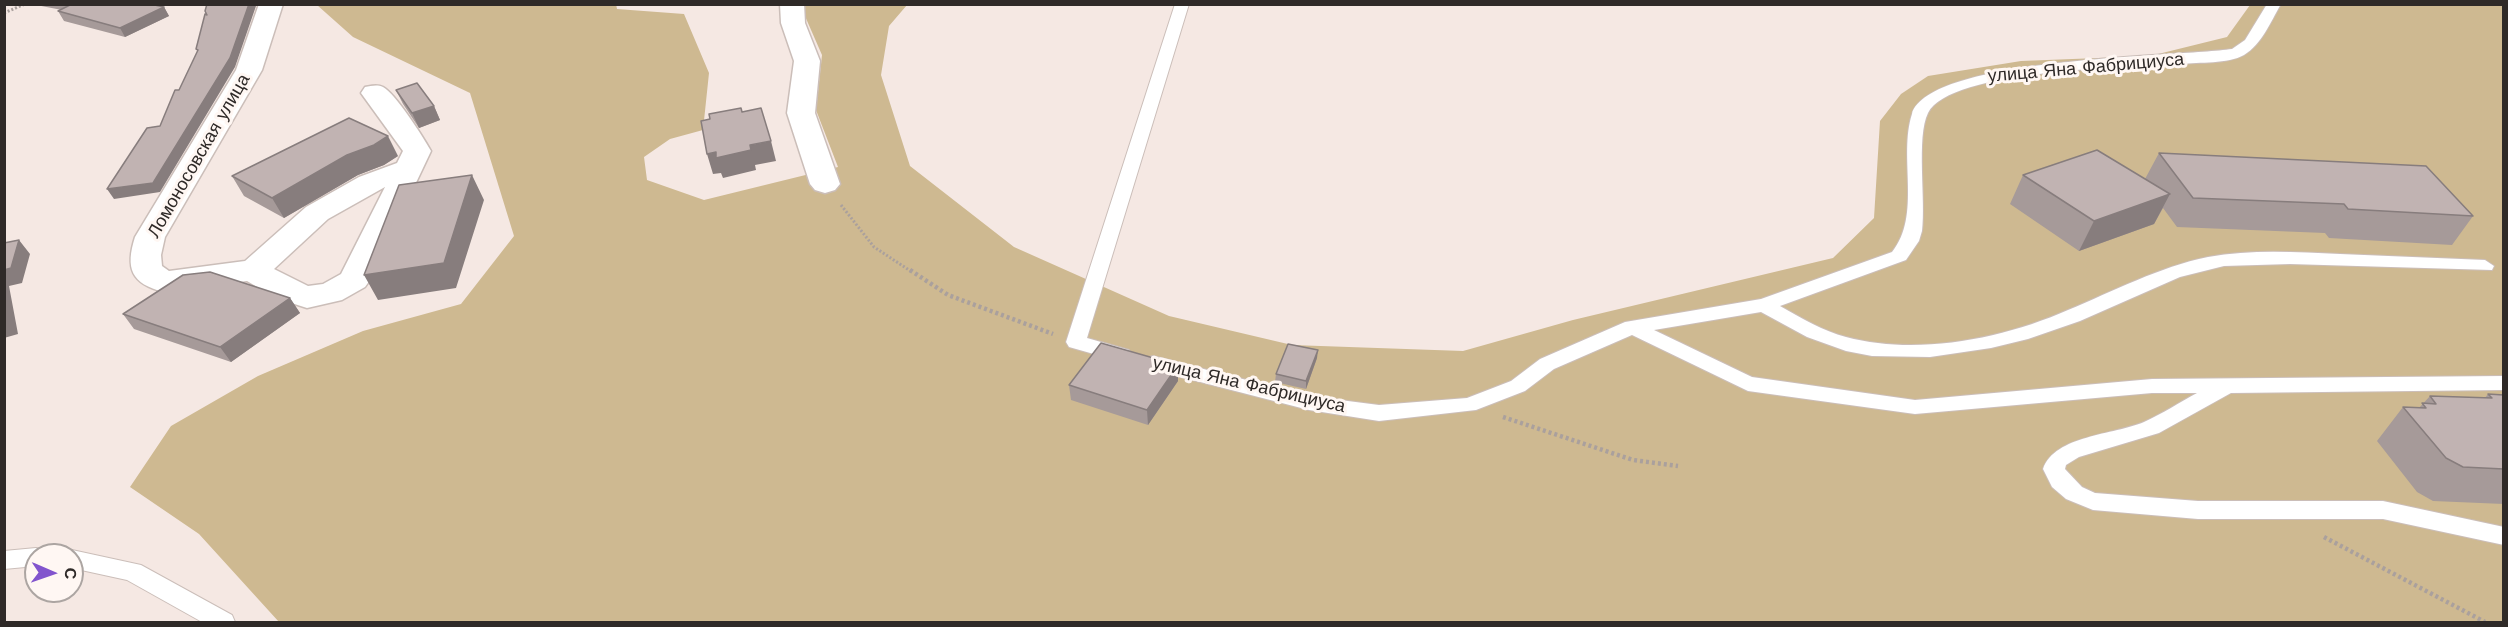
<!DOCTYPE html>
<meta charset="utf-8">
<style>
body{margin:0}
#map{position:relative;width:2508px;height:627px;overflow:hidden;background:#f5e8e3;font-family:"Work Sans",sans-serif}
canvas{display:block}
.frame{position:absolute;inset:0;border:6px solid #2f2a28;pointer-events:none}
.north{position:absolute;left:24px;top:543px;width:60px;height:60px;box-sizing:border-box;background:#fff7f3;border:2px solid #aca5a2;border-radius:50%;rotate:92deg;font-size:16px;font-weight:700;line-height:24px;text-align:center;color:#2f2a28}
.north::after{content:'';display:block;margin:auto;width:21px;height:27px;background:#8254cd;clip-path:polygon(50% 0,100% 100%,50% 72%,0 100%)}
</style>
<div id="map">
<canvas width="2508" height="627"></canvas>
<div class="frame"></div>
<div class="north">С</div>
</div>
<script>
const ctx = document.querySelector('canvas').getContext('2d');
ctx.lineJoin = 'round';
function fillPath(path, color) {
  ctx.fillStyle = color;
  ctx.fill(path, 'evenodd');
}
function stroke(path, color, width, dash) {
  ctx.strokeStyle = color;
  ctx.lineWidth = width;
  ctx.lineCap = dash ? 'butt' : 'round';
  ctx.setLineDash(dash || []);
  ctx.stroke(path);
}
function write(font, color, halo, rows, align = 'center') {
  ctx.font = font + ' "Work Sans",sans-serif';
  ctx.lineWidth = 6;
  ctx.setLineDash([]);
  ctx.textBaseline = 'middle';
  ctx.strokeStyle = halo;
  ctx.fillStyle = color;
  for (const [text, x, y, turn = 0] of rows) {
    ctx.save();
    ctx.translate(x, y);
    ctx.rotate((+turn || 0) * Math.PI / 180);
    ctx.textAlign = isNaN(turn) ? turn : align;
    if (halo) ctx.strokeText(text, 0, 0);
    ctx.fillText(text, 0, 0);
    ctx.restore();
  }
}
const green = new Path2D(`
 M 616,4 L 617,9 L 684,14 L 709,73 L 703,130 L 670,139 L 644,157 L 647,180 L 704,200 L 838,167 L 816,110 L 822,55 L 801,7 L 803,5 L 907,5 L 889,26 L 881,75 L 910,166 L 1014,247 L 1169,316 L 1292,345 L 1463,351 L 1573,320 L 1833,258 L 1874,218 L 1880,121 L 1901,94 L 1928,76 L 2021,61 L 2150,56 L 2227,37 L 2250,5 L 2503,5 L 2503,622 L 279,622 L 199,534 L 130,487 L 171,426 L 258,376 L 363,331 L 461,304 L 514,236 L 470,93 L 353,37 L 317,5 Z`);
const pathFar1 = new Path2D(`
 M 4,13 L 25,4
 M 841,205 L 874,247 L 912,272`);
const path = new Path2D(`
 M 910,270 L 948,295 L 1053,334
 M 1503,417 L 1633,460 L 1678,466
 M 2324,537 L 2485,622`);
const service = new Path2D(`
 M 1175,4 L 1189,4 L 1087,338 L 1129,350 L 1132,355 L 1129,360 L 1122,362 L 1069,347 L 1066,342 Z
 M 2267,4 L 2281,4 C 2270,23 2262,44 2244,55 C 2228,64 2199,62 2181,64 C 2134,67 1950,69 1928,113 C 1916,137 1926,201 1922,231 L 1919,241 L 1906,260 L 1780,306 C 1801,318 1823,331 1846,337 C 1917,356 2002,339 2068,310 C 2114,291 2159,267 2208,257 C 2251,249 2296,252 2340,254 C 2388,256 2437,258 2485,260 L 2494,266 L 2492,270 L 2290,264 L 2224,266 L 2180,277 L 2080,321 L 2028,339 L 1991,348 L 1930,357 L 1872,356 L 1846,351 L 1807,337 L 1761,312 L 1654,330 L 1752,377 L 1915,400 L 2152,379 L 2504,376 L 2504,390 L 2231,393 L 2159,433 L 2079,457 L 2066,465 L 2065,469 L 2082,487 L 2095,493 L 2198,501 L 2383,501 L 2504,527 L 2504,545 L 2383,519 L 2198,519 L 2093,510 L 2066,499 L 2052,487 L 2043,469 C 2055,435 2114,435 2144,422 C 2162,414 2180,402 2197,393 L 2152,393 L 1915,414 L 1748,391 L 1632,335 L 1554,369 L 1525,391 L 1476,410 L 1379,421 L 1309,410 L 1146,368 L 1143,363 L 1146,358 L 1153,356 L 1309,396 L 1379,405 L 1467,398 L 1511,381 L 1540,359 L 1625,322 L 1761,299 L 1892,252 C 1922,215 1898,157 1912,114 C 1929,57 2176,57 2232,49 L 2245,40 Z
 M 36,548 L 44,550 L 47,555 L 36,555 L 36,566 L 4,569 L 4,551 Z
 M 72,550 L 141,565 L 232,615 L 235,622 L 202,622 L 127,580 L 72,568 L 72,555 L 62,555 Z`);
const minor = new Path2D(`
 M 259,4 L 283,4 L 262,70 L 165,237 L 161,255 L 162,266 L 169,271 L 245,261 L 306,207 L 359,177 L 397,163 L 403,151 L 361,93 L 365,87 C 371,86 377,84 383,87 C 396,94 423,137 431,151 L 370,280 L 365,287 L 342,300 L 307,308 L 276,298 L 247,281 L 164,292 C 131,284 125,268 135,237 L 236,70 ZM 385,187 L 341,274 L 323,284 L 308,286 L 274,269 L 328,219 Z
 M 780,4 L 804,4 L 805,23 L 820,61 L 815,113 L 840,184 L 835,190 L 825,193 L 815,190 L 810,184 L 787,113 L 794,61 L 781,23 Z`);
const wall = new Path2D(`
 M 31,4 L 68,4 L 69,6 L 164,7 L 169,16 L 125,37 L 64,21 L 58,11 L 62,10 Z
 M 396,90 L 434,106 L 440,120 L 419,128 L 403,104 Z
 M 2159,153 L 2473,216 L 2452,245 L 2329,238 L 2325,233 L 2177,227 L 2163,208 L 2154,224 L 2079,251 L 2010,204 L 2023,175 L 2145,179 Z
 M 398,156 L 384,165 L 358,175 L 284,218 L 244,196 L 232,176 Z
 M 290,298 L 300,313 L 231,362 L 134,329 L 123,314 Z
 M 1317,358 L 1306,389 L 1275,382 L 1276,374 Z
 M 1178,365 L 1178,381 L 1148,425 L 1071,400 L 1069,385 Z
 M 2488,394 L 2504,395 L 2504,504 L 2433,501 L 2417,492 L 2377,441 L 2403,407 L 2419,408 L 2430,396 L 2485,398 Z`);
const shadedWall = new Path2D(`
 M 249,4 L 256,4 L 256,6 L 235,67 L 160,192 L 114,199 L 107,189 L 153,183 Z
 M 164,7 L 169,16 L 125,37 L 120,28 Z
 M 434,106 L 440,120 L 419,128 L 412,113 Z
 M 388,136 L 398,156 L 384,165 L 358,175 L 284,218 L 272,198 L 347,155 Z
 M 771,141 L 776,161 L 755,165 L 756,170 L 723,178 L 721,173 L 713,174 L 707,154 Z
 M 472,175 L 484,200 L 456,288 L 378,300 L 364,275 Z
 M 2170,194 L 2154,224 L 2079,251 L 2094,221 Z
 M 19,240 L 30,254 L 22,283 L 9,286 L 18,334 L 4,338 L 4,270 Z
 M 290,298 L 300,313 L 231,362 L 220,347 Z
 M 1318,350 L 1317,358 L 1306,389 L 1306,381 Z
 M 1178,365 L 1178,381 L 1148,425 L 1147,410 Z`);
const building = new Path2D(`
 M 72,4 L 150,4 L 164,7 L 120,28 L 58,11 Z
 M 207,4 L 249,4 L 230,58 L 153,183 L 107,189 L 147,128 L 160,126 L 175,90 L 179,90 L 198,50 L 196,49 L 205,14 L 207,15 L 205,11 Z
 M 417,83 L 434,106 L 412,113 L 396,90 Z
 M 741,108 L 742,112 L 761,108 L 771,141 L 750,145 L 751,150 L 716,158 L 716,152 L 707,154 L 701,121 L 710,119 L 709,114 Z
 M 349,118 L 388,136 L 374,145 L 347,155 L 272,198 L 232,176 Z
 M 2097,150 L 2170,194 L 2094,221 L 2023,175 Z
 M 2159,153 L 2426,166 L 2473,216 L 2348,209 L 2344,204 L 2193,198 Z
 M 472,175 L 444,263 L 364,275 L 399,185 Z
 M 19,240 L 11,268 L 4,270 L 4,243 Z
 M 210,272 L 290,298 L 220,347 L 123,314 L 183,275 Z
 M 1101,343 L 1178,365 L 1147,410 L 1069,385 Z
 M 1288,344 L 1318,350 L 1306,381 L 1276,374 Z
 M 2488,394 L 2504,395 L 2504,469 L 2463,467 L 2446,458 L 2403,407 L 2426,408 L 2422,403 L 2436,404 L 2430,396 L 2492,398 Z`);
const streetNames = [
 ["улица Яна Фабрициуса",2086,68,-5],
 ["Ломоносовская улица",199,156,-60],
 ["улица Яна Фабрициуса",1249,385,13]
];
fillPath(green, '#ceb991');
stroke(service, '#cbbeb9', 2);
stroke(minor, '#cbbeb9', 3);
stroke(pathFar1, '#aaa09d', 3, [2, 2]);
stroke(path, '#aaa09d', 4.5, [3, 3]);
fillPath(service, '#fff');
fillPath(minor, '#fff');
fillPath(wall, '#a69a99');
fillPath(shadedWall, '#877d7d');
fillPath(building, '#c1b3b2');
stroke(building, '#877d7d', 1.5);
write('18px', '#2f2a28', '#fff7f3', streetNames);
</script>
